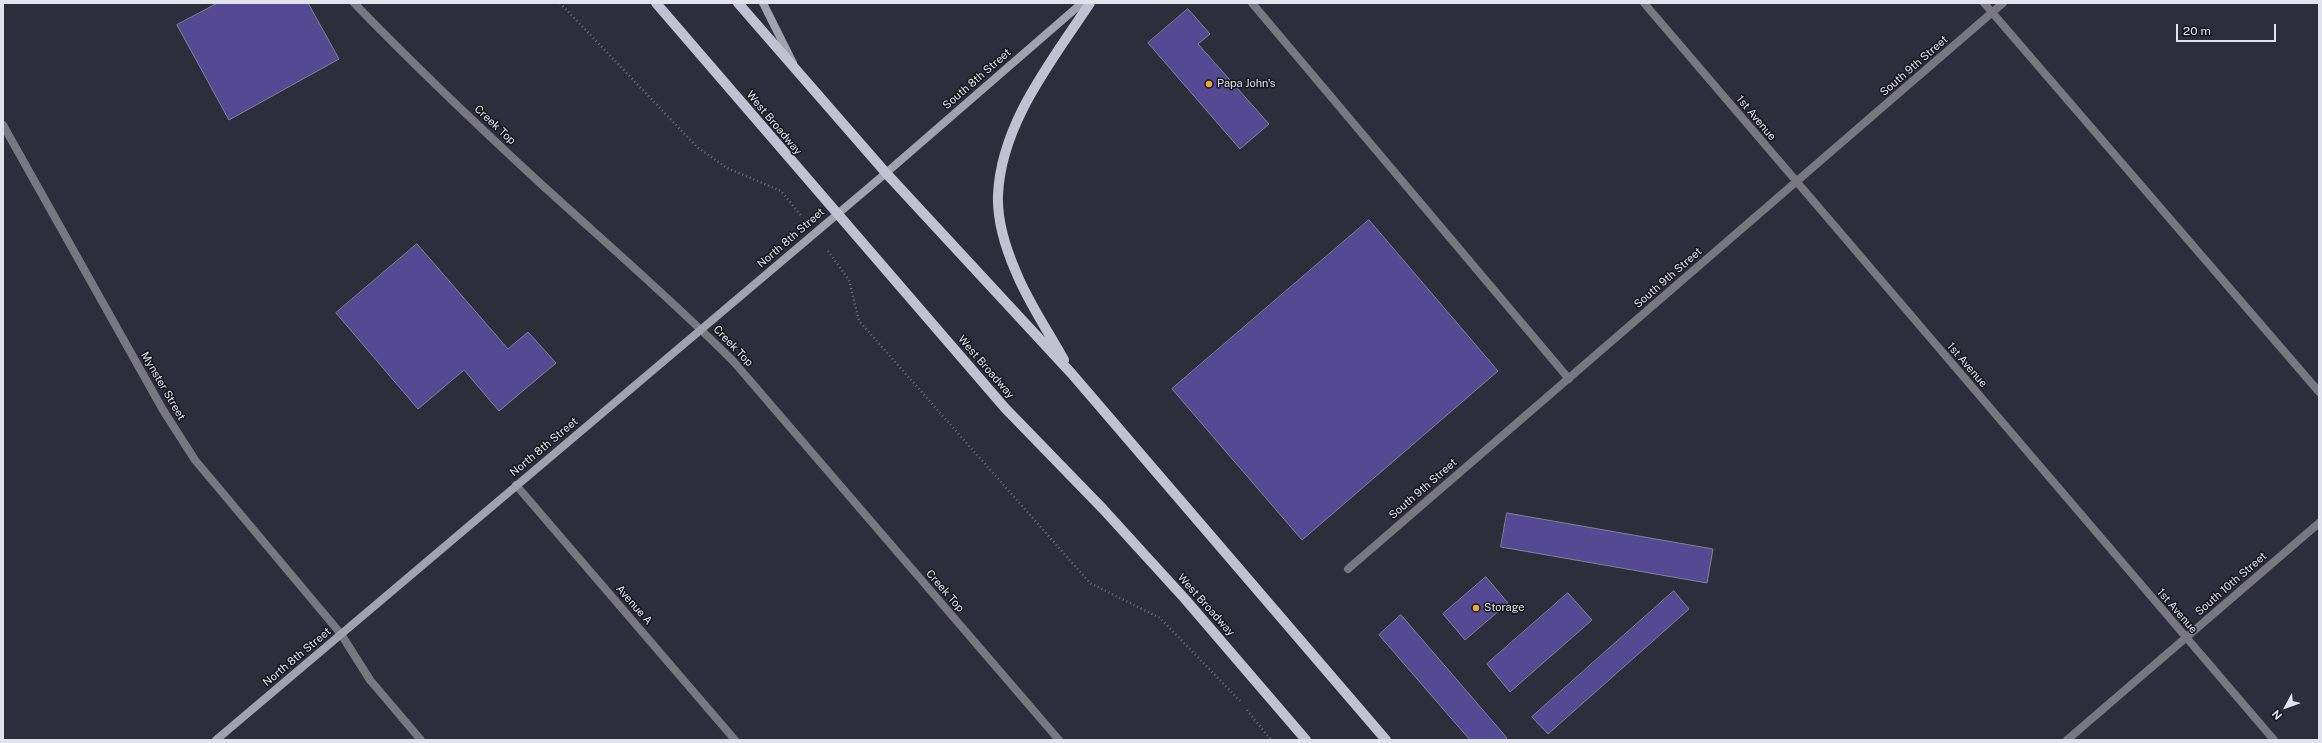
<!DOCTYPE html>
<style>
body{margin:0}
#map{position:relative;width:2322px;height:743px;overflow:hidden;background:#2e2d3c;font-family:"Public Sans",sans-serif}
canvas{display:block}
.frame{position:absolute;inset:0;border:4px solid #e2e2ec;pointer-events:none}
.north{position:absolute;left:2266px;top:687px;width:40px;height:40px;-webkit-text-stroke:3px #17161d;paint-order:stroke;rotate:229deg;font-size:11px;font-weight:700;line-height:16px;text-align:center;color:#e2e2ec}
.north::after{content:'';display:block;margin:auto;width:14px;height:18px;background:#e2e2ec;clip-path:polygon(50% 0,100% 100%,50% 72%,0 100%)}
.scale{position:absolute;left:2176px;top:24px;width:100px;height:18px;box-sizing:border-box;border:2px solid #e2e2ec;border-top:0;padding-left:5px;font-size:12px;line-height:14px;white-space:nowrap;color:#e2e2ec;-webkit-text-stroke:3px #17161d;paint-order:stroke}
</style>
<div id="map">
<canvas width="2322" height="743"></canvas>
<div class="frame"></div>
<div class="north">N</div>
<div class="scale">20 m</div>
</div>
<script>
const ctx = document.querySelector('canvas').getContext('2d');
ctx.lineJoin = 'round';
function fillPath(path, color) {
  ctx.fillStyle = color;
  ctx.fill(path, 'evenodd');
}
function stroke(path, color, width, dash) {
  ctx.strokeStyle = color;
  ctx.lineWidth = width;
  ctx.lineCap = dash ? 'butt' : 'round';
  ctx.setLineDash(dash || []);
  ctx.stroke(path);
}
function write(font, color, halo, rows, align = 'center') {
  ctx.font = font + ' "Public Sans",sans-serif';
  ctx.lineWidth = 3;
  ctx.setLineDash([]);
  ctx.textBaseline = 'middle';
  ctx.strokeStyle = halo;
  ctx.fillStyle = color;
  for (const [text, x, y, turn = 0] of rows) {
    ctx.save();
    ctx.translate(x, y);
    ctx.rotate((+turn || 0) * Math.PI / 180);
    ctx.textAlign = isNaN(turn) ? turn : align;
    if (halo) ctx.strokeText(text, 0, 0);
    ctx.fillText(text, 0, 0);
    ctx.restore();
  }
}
const building = new Path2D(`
 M 218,3 L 308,3 L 339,59 L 229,120 L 177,25 Z
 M 1188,9 L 1210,34 L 1198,44 L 1269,124 L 1240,149 L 1148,43 Z
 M 1369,220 L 1498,371 L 1302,540 L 1172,389 Z
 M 417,244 L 508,349 L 528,332 L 556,363 L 499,411 L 464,370 L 418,409 L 336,313 Z
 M 1507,513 L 1713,549 L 1707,583 L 1501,547 Z
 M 1486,577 L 1508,603 L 1465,640 L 1443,614 Z
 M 1674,591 L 1689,609 L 1548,734 L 1532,717 Z
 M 1568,593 L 1592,620 L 1510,692 L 1487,664 Z
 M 1401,615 L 1507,738 L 1505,740 L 1470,740 L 1379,635 Z`);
const path = new Path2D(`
 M 560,3 L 697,147 L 727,168 L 781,191 L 802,217
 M 828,251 L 849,280 L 859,321 L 1090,583 L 1160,618 L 1240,701
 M 1247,710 L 1271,740`);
const lane = new Path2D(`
 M 1252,3 L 1569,379
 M 1984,3 L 2319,392
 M 341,634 L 370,680 L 421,740`);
const street = new Path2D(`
 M 354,3 C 414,65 477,125 541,184 C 606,243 672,300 734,362 L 1059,740
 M 1644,3 L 2274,740
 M 3,125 L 163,410 L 195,460 L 341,634
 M 516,485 L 735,740
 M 1348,569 L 2003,3
 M 2067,740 L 2319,523`);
const secondary = new Path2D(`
 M 763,3 L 793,63
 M 216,740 L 886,173 L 1082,3`);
const primary = new Path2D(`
 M 656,3 L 1005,408 L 1103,509 L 1185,599 L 1306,740
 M 738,3 L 886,173 L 1072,374 L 1386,740
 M 1064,360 C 1048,331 1028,302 1016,272 C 1006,249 997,220 998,195 C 1001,123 1052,61 1090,3`);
const markers = [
 [1209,84,4,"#eaaa39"],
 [1476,608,4,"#eaaa39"]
];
const streetNames = [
 ["South 9th Street",1914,66,-41],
 ["South 8th Street",977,79,-41],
 ["1st Avenue",1756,118,50],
 ["West Broadway",774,123,50],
 ["Creek Top",495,125,43],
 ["North 8th Street",791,238,-41],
 ["South 9th Street",1668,278,-41],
 ["Creek Top",733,346,46],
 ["1st Avenue",1967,365,49],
 ["West Broadway",986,367,49],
 ["Mynster Street",163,386,60],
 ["North 8th Street",544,447,-40],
 ["South 9th Street",1423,489,-41],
 ["South 10th Street",2231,584,-41],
 ["Creek Top",945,591,49],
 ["Avenue A",634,605,49],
 ["West Broadway",1206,605,48],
 ["1st Avenue",2177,611,49],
 ["North 8th Street",297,657,-40]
];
const poiNames = [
 ["Papa John's",1217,84],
 ["Storage",1484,608]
];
fillPath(building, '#544992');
stroke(building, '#838395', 1);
stroke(path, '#6f6f7c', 2.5, [1, 3]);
stroke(lane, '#797880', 8);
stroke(street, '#797880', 8);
stroke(secondary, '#a2a1ae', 8);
stroke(primary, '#c2c1d2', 10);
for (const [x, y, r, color] of markers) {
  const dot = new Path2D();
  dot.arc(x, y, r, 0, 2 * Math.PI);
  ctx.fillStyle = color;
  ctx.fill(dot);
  stroke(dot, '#17161d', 1.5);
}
write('11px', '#e2e2ec', '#17161d', streetNames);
write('11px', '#e2e2ec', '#17161d', poiNames, 'left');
</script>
